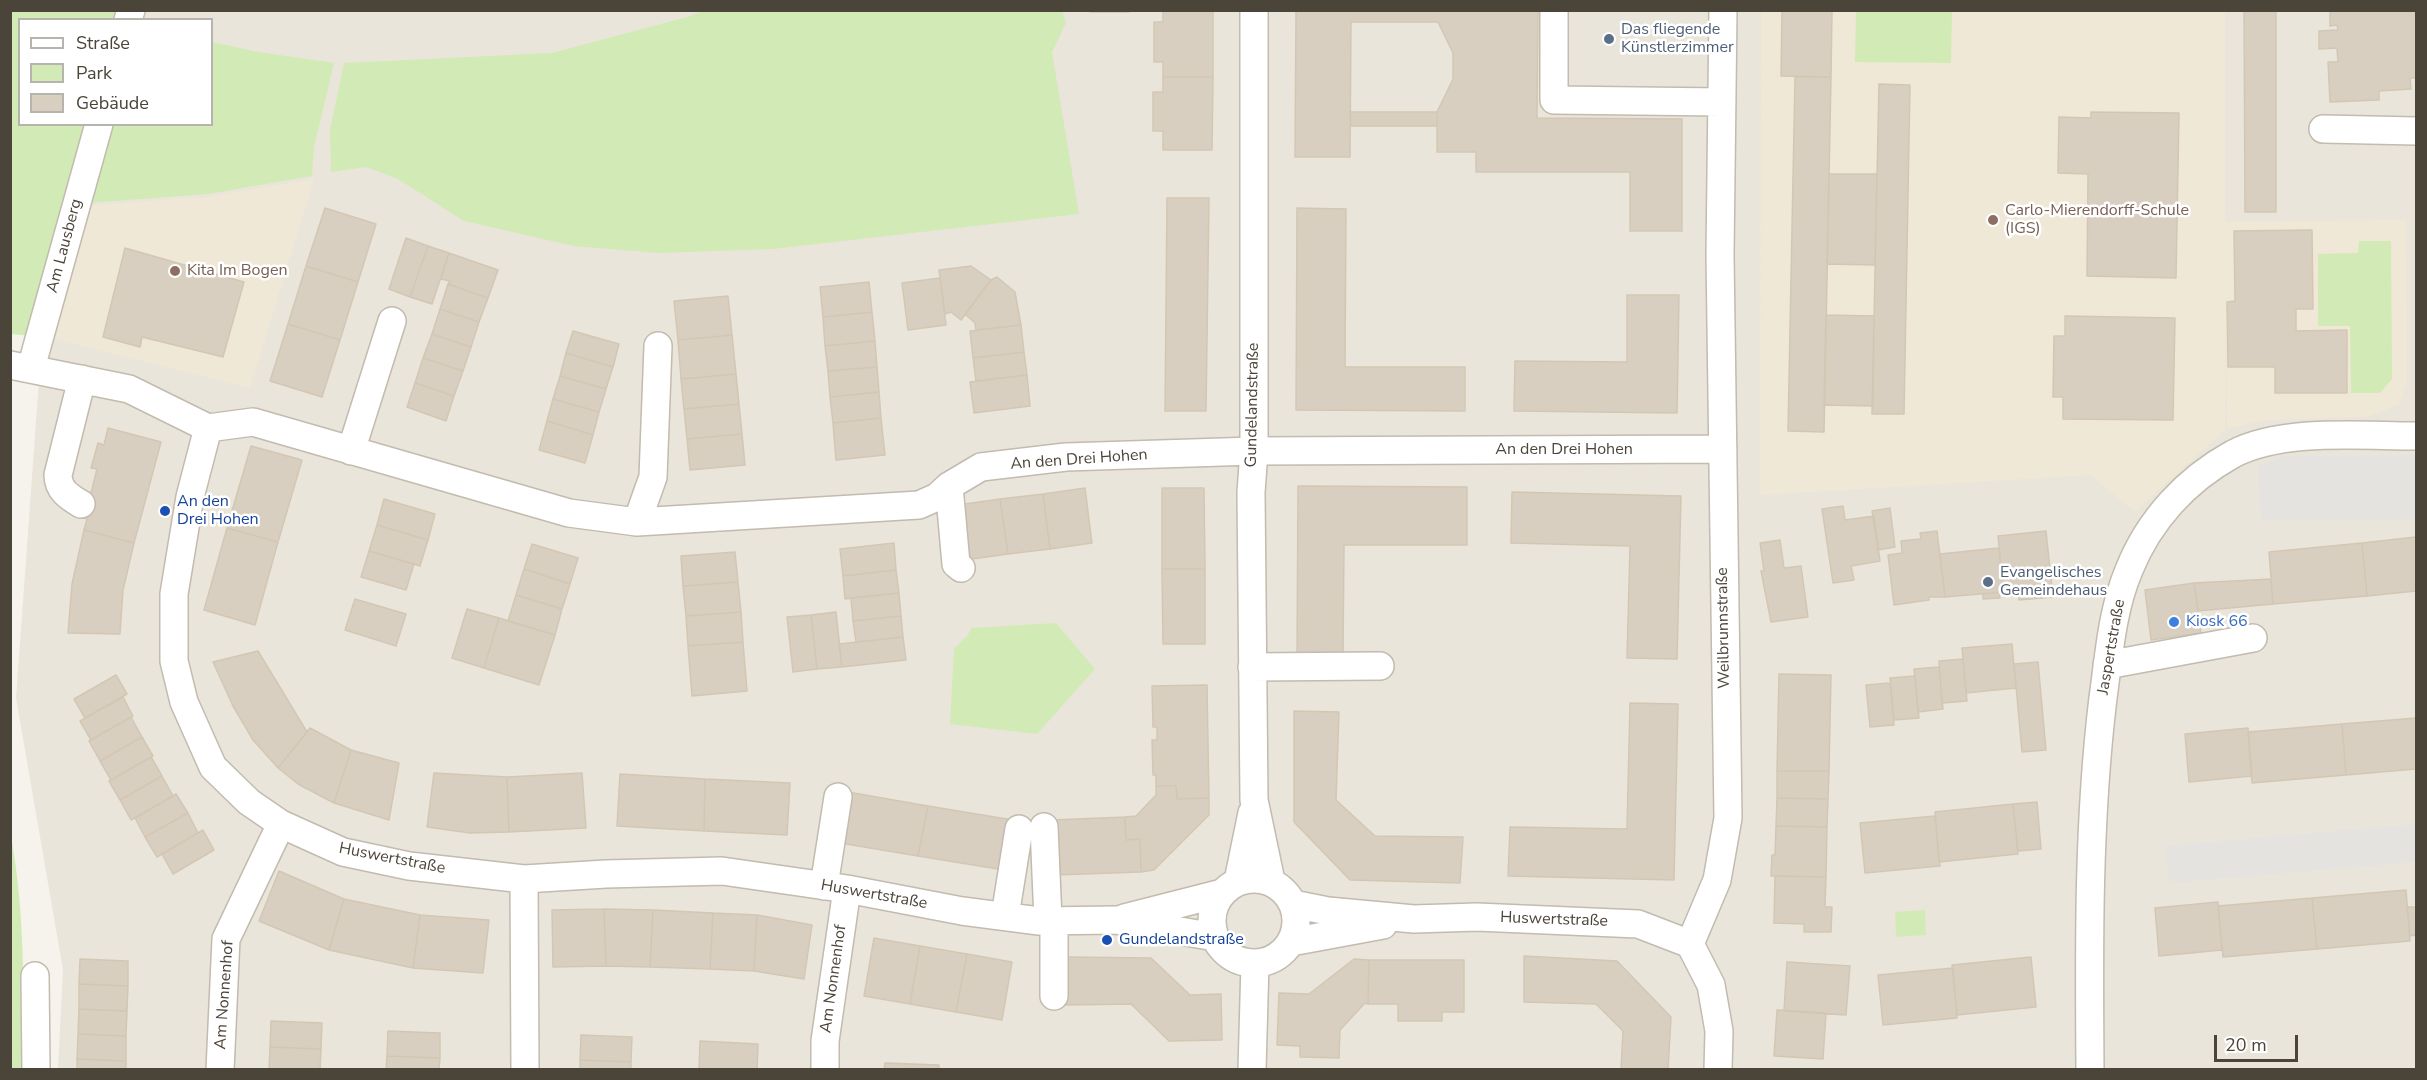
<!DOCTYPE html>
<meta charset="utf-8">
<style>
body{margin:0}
#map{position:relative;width:2427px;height:1080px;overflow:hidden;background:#f6f3ec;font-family:"Nunito Sans",sans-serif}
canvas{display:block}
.frame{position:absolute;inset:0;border:12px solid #4b4439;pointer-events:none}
.legend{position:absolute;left:18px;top:18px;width:195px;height:108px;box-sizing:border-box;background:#fff;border:2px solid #b7b4b0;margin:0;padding:8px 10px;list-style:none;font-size:18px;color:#4b4439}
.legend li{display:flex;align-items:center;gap:12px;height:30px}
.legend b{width:30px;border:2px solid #b7b4b0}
.scale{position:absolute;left:2214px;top:1035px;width:84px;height:27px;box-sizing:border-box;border:3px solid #4b4439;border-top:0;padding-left:8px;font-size:18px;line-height:21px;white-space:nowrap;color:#4b4439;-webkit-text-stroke:4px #fff;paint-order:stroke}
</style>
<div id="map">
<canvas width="2427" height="1080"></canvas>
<div class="frame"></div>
<ul class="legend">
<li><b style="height:8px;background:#fff"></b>Straße</li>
<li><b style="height:16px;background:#d2eab5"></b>Park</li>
<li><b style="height:16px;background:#d8cfc1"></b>Gebäude</li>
</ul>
<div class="scale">20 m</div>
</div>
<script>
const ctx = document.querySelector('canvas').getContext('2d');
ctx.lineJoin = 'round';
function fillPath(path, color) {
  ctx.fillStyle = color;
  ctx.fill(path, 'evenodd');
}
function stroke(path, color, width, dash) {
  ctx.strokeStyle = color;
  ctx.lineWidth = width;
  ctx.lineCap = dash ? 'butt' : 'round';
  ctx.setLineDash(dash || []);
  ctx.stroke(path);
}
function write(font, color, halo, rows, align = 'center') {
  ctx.font = font + ' "Nunito Sans",sans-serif';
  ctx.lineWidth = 5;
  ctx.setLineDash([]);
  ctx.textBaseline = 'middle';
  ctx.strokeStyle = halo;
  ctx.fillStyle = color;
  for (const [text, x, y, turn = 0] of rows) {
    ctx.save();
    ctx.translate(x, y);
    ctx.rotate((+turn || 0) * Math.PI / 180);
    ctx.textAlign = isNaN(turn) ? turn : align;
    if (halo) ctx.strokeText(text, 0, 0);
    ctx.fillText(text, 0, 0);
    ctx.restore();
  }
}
const residential = new Path2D(`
 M 135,11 L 2416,11 L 2416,1069 L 58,1069 L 63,970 L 16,698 L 39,380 L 106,125 L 212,124 L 212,20 L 133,19 Z`);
const education = new Path2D(`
 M 1761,11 L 2225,11 L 2225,222 L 2406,220 L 2407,381 L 2399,404 L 2367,417 L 2267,420 L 2227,428 L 2226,295 L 2225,430 L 2135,512 L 2090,475 L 1760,495 Z
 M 314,179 L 250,388 L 47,337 L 80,206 L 208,197 Z`);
const green = new Path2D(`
 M 1062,10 L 1066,23 L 1052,52 L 1079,214 L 773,249 L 659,253 L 574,246 L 464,221 L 398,179 L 366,167 L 331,172 L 330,130 L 344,63 L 552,53 L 687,17 L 703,11 Z
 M 11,11 L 120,11 L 118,19 L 20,20 L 20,124 L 89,125 L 31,336 L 11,334 Z
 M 1856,11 L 1952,11 L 1951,63 L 1855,62 Z
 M 212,42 L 258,52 L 334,63 L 314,147 L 312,176 L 208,194 L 87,203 L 108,125 L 212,124 Z
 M 2359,241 L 2391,241 L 2392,379 L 2380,393 L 2351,393 L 2350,326 L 2318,326 L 2318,254 L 2358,253 Z
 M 1056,623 L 1095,669 L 1037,734 L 950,724 L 954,649 L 968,635 L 971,628 Z
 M 10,831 C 25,909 24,990 23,1069 L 11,1069 Z
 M 1925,910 L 1926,935 L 1896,937 L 1895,912 Z`);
const parking = new Path2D(`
 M 2416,455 L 2416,520 L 2261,520 L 2258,466 L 2285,456 Z
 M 2416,824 L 2416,862 L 2169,883 L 2165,846 Z`);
const building = new Path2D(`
 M 1090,10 L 1129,10 L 1129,12 L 1090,12 Z
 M 1163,10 L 1213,10 L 1213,77 L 1163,77 L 1163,62 L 1154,62 L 1154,22 L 1163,22 Z
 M 1296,10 L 1538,10 L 1537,118 L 1682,119 L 1682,231 L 1630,231 L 1630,172 L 1476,172 L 1476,152 L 1437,152 L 1437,112 L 1453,79 L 1453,53 L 1438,22 L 1351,22 L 1350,157 L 1295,157 Z
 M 1782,10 L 1832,10 L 1831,77 L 1781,76 Z
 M 2244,10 L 2276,10 L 2276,212 L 2245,212 Z
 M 2330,10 L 2416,10 L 2416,78 L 2410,78 L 2411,89 L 2379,91 L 2379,100 L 2330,102 L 2328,62 L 2338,62 L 2337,48 L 2319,49 L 2319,31 L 2338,30 L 2337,25 L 2330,26 Z
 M 1163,77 L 1213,77 L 1212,150 L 1163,150 L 1163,131 L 1153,131 L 1153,92 L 1163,92 Z
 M 1795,77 L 1831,77 L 1824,432 L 1788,431 Z
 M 1879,84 L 1910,85 L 1904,414 L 1872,414 Z
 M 1350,112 L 1437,112 L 1437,126 L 1351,126 Z
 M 2091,112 L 2179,113 L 2176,278 L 2087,276 L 2088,174 L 2058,173 L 2059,117 L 2091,118 Z
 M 1829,174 L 1877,174 L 1875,265 L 1827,264 Z
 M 1167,198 L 1209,198 L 1206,411 L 1165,411 Z
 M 325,208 L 376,224 L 358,282 L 306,266 Z
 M 1297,208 L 1346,209 L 1345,367 L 1465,367 L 1465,411 L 1296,410 Z
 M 2312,230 L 2313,309 L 2296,309 L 2296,331 L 2347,330 L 2347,393 L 2275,393 L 2275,367 L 2228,367 L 2227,302 L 2235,301 L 2234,231 Z
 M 406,238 L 428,246 L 410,297 L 389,289 Z
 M 428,246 L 449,253 L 432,304 L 410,297 Z
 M 125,248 L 244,282 L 223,357 L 142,337 L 140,347 L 103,337 Z
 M 449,253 L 498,270 L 488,298 L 448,284 L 450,281 L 441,279 Z
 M 306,266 L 358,282 L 340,340 L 288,324 Z
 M 971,266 L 991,280 L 961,320 L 951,312 L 945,314 L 939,270 Z
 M 997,277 L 1015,292 L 1021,325 L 976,330 L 975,323 L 965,314 L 991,280 Z
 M 940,278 L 946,325 L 908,330 L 902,283 Z
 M 869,282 L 872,312 L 823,317 L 820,287 Z
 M 448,284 L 488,298 L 479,322 L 440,309 Z
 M 1627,295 L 1679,295 L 1677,413 L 1514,411 L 1515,361 L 1627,362 Z
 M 728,296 L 732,335 L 678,340 L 674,301 Z
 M 440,309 L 479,322 L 471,347 L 432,334 Z
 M 872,312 L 875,341 L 825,346 L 823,317 Z
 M 1826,315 L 1874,316 L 1873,406 L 1824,405 Z
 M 2065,316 L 2175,318 L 2173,420 L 2063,419 L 2063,397 L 2053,397 L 2054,336 L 2065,336 Z
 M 288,324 L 340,340 L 322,397 L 270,381 Z
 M 1021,325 L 1024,352 L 973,358 L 970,331 Z
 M 573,331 L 619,344 L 613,367 L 566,353 Z
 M 432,334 L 471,347 L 463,371 L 423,358 Z
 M 732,335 L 736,374 L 681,379 L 678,340 Z
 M 875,341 L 877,367 L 828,371 L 825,346 Z
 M 1024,352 L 1027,375 L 976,381 L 973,358 Z
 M 566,353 L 613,367 L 606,389 L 560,376 Z
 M 423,358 L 463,371 L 454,396 L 415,383 Z
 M 877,367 L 879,392 L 830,397 L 828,371 Z
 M 736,374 L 739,404 L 684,409 L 681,379 Z
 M 1027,375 L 1030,406 L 974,413 L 970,382 Z
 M 560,376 L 606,389 L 599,412 L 553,399 Z
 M 415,383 L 454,396 L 446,421 L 407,407 Z
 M 879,392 L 881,418 L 833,423 L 830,397 Z
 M 553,399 L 599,412 L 593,435 L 547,421 Z
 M 739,404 L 742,434 L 687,439 L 684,409 Z
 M 881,418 L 885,455 L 836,460 L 833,423 Z
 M 547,421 L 593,435 L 585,463 L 539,450 Z
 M 108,428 L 161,442 L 134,543 L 84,530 L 87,519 L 78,516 L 85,491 L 91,493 L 97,469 L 91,468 L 98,443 L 104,445 Z
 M 742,434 L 745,465 L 690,470 L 687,439 Z
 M 251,446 L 302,460 L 278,542 L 227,528 Z
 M 1298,486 L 1467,487 L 1467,545 L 1344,545 L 1343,655 L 1297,655 Z
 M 1085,488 L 1092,543 L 1050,549 L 1043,494 Z
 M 1162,488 L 1204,488 L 1205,569 L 1162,569 Z
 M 1512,492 L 1681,496 L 1677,659 L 1627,658 L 1630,546 L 1511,543 Z
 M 1043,494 L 1050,549 L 1008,554 L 1000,499 Z
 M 384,499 L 435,514 L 428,540 L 377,525 Z
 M 1000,499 L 1008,554 L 965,560 L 958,505 Z
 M 1843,506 L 1845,520 L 1874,516 L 1880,561 L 1851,566 L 1854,580 L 1833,583 L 1822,509 Z
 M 1890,508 L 1895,547 L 1878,550 L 1872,511 Z
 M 377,525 L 428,540 L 420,566 L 369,551 Z
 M 227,528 L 278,542 L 255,625 L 204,610 Z
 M 84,530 L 134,543 L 123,590 L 120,634 L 68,633 L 72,584 Z
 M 1937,531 L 1945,597 L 1929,597 L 1929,600 L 1894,605 L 1888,555 L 1902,553 L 1901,541 L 1921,539 L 1920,533 Z
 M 2046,531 L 2053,597 L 2019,600 L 2019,595 L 2004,597 L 1998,536 Z
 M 2416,537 L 2416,591 L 2367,596 L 2362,543 Z
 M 1780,540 L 1784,568 L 1801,566 L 1808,617 L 1771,622 L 1761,571 L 1764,571 L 1760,543 Z
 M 894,543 L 896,570 L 843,576 L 840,549 Z
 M 2362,543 L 2367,596 L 2273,604 L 2269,552 Z
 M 532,544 L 578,558 L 570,584 L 524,569 Z
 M 1999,548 L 2003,592 L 1945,597 L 1940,554 Z
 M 369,551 L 414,564 L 406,590 L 361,577 Z
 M 735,552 L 738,582 L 683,586 L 681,556 Z
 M 524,569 L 570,584 L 562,609 L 516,595 Z
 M 1162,569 L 1205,569 L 1205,644 L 1163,644 Z
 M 896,570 L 899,593 L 845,599 L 843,576 Z
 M 2271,579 L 2273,604 L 2198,611 L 2194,583 Z
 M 738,582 L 741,612 L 686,616 L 683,586 Z
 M 2194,583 L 2201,633 L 2151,640 L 2145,590 Z
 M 1999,592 L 2000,598 L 1983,599 L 1983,594 Z
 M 899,593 L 901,616 L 853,621 L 851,598 Z
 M 516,595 L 562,609 L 555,635 L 508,621 Z
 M 355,599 L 406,614 L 396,646 L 345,630 Z
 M 467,609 L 499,618 L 484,668 L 452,658 Z
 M 741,612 L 743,642 L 688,646 L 686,616 Z
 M 836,612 L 842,667 L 817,669 L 811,615 Z
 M 811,615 L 817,669 L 793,672 L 787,617 Z
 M 901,616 L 903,637 L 856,642 L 853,621 Z
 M 499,618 L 555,635 L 539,685 L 484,668 Z
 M 903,637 L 906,660 L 842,667 L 839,644 Z
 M 743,642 L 747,691 L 692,696 L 688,646 Z
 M 2012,644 L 2016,688 L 1966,693 L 1962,648 Z
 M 258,651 L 307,732 L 278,768 L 253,740 L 233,706 L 213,662 Z
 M 1963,659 L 1967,701 L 1942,703 L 1939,661 Z
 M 2038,662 L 2046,750 L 2022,752 L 2014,664 Z
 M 1939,667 L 1943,709 L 1918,712 L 1914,669 Z
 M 1779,674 L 1831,675 L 1829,771 L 1777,771 Z
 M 116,675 L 127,694 L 85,718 L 74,699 Z
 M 1915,676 L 1919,718 L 1894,720 L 1890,678 Z
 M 1890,683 L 1894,725 L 1870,727 L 1866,685 Z
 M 1207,685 L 1209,798 L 1177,799 L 1176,786 L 1156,786 L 1156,775 L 1153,775 L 1152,740 L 1157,740 L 1157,727 L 1153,727 L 1152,686 Z
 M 123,697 L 133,716 L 91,740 L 80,721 Z
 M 1630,703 L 1678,704 L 1674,880 L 1508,876 L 1510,827 L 1627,829 Z
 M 1294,711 L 1339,712 L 1336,800 L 1375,836 L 1463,837 L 1460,883 L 1350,880 L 1294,822 Z
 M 131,717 L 142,737 L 100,761 L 89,741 Z
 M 2416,718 L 2416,769 L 2346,775 L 2342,724 Z
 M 2342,724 L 2346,775 L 2252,783 L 2248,732 Z
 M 310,728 L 351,750 L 334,803 L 298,784 L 278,768 Z
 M 2248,728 L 2252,776 L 2189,782 L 2185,734 Z
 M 142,737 L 153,756 L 111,780 L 100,761 Z
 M 351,750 L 399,763 L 389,820 L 334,803 Z
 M 151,757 L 162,776 L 120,800 L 109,781 Z
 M 1777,771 L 1829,771 L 1828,799 L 1777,798 Z
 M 434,773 L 507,777 L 509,832 L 470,833 L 427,827 Z
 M 582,773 L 586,828 L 509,832 L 507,777 Z
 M 620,774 L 705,779 L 704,831 L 617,826 Z
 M 162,776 L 173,796 L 131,820 L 120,800 Z
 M 705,779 L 790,783 L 787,835 L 704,831 Z
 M 1156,786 L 1176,786 L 1177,799 L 1209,798 L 1209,815 L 1154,870 L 1141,872 L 1140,839 L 1126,840 L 1125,817 L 1136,816 L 1156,795 Z
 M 848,792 L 928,806 L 918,856 L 840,843 Z
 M 176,794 L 188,813 L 145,837 L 135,818 Z
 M 1777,798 L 1828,799 L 1827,827 L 1776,826 Z
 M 2037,802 L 2041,849 L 2018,851 L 2013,804 Z
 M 2013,804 L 2018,854 L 1939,862 L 1935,812 Z
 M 928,806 L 1013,820 L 1004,870 L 918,856 Z
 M 188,813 L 198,833 L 157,857 L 145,837 Z
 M 1935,816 L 1940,866 L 1865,873 L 1860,823 Z
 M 1125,817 L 1126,840 L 1140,839 L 1141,872 L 1054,875 L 1052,820 Z
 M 1776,826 L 1827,827 L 1826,877 L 1771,876 L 1772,855 L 1775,855 Z
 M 203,830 L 214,850 L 173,874 L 162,854 Z
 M 279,871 L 344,899 L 329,950 L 259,921 Z
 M 1775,876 L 1826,877 L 1825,907 L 1832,907 L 1831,932 L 1804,932 L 1804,924 L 1774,923 Z
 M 2406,890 L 2410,941 L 2317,949 L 2312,898 Z
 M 2312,898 L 2317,949 L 2223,957 L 2218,906 Z
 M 344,899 L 420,915 L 413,968 L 329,950 Z
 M 2218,902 L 2222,950 L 2159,956 L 2155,908 Z
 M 2407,907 L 2416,907 L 2416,935 L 2410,936 Z
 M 604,909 L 653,910 L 650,967 L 606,966 Z
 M 604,909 L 606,966 L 553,967 L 552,910 Z
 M 653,910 L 713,913 L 710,969 L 650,967 Z
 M 713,913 L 757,915 L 754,971 L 710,969 Z
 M 420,915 L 489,920 L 483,973 L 413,968 Z
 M 757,915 L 812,925 L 804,979 L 754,971 Z
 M 874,938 L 920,946 L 910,1004 L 864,996 Z
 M 920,946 L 967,954 L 956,1012 L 910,1004 Z
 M 967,954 L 1012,962 L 1002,1020 L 956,1012 Z
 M 1524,956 L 1617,961 L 1671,1017 L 1668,1070 L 1621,1070 L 1623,1031 L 1596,1004 L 1524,1002 Z
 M 1067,957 L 1151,958 L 1190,995 L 1221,994 L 1222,1040 L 1169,1041 L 1131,1004 L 1066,1005 Z
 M 2031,957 L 2036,1007 L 1957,1015 L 1952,965 Z
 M 80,959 L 128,961 L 128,986 L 79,984 Z
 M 1354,959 L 1369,960 L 1368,1004 L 1365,1003 L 1340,1030 L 1339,1058 L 1300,1057 L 1300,1046 L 1277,1045 L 1279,993 L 1309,994 Z
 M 1369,960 L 1464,960 L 1464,1012 L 1442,1012 L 1442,1021 L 1398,1021 L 1398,1004 L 1368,1004 Z
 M 1787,962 L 1850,966 L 1846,1015 L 1784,1011 Z
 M 1953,968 L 1957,1018 L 1883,1025 L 1878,975 Z
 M 79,984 L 128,986 L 127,1011 L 79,1009 Z
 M 79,1009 L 127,1011 L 126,1036 L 78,1034 Z
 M 1777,1010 L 1826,1013 L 1823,1059 L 1774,1056 Z
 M 271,1021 L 322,1023 L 321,1049 L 270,1047 Z
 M 388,1031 L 440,1033 L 440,1058 L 387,1056 Z
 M 78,1034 L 126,1036 L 126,1061 L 77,1059 Z
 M 581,1035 L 632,1037 L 631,1062 L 580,1060 Z
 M 700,1041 L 758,1044 L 757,1070 L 699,1070 Z
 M 270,1047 L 321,1049 L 320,1070 L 269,1070 Z
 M 387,1056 L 440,1058 L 439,1070 L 386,1070 Z
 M 77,1059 L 126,1061 L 126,1070 L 77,1070 Z
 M 580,1060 L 631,1062 L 631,1070 L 580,1070 Z
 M 885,1063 L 939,1065 L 939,1070 L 884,1070 Z`);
const minor = new Path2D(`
 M 1254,10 L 1254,451 L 1251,492 L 1254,800 L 1271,881
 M 1554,10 L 1554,100 L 1722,102
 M 128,20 L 131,10
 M 2323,129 L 2416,131
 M 10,365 L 129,389 L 208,428
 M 31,368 L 99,124
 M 208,428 L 253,422 L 569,513 L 637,522 L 919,505 L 937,497 L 949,486 L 981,467 L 1066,457 L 1254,451 L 1723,449
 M 208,428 L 190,497 L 174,594 L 174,661 L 184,702 L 213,767 L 249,802 L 281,824 L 343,852 L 409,866 L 524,879 L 606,874 L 722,871 L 847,889 L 962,911 L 1039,921 L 1116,920 L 1215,937
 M 351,451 L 392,321
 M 949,486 L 956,564 L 961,568
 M 81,504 C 69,497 58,490 58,475 L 82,379
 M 637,522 L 653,477 L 658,346
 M 2107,665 L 2253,638
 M 1252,667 L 1380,666
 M 1044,827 L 1048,920
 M1212 921a42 42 0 1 1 84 0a42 42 0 1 1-84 0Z
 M 524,879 L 525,1070
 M 1238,881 L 1252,813
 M 824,886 L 838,797
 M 1293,904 L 1328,911 L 1414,919 L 1477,917 L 1638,924 L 1690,944
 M 1005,916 L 1019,829
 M 1124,918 L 1222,893
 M 1054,920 L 1054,996
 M 1291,942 L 1383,925
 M 1690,944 L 1717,880 L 1728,818 L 1720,255 L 1723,10
 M 1690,944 L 1711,985 L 1719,1031 L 1718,1070
 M 35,976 L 36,1070
 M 220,1070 L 226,939 L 281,824
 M 825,1070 L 825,1041 L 847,889
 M 1252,1070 L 1255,963
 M 2090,1070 C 2089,946 2088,821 2103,698 C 2109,655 2112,610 2129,570 C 2149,520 2186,480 2233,454 C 2283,428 2361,436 2416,436`);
const markers = [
 [1609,39,6,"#5c6f8a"],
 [1993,220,6,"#8d6e63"],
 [175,271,6,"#8d6e63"],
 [165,511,6,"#1a4fb4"],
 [1988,582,6,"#5c6f8a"],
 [2174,622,6,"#3f7fe0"],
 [1107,940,6,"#1a4fb4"]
];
const serviceNames = [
 ["Das fliegende",1621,30],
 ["Künstlerzimmer",1621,48],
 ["Evangelisches",2000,573],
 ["Gemeindehaus",2000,591]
];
const educationNames = [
 ["Carlo-Mierendorff-Schule",2005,211],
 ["(IGS)",2005,229],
 ["Kita Im Bogen",187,271]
];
const streetNames = [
 ["Am Lausberg",65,246,-75],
 ["Gundelandstraße",1253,405,-89],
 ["An den Drei Hohen",1564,450],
 ["An den Drei Hohen",1079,460,-4],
 ["Weilbrunnstraße",1724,628,-91],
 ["Jaspertstraße",2112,647,-80],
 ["Huswertstraße",392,859,11],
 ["Huswertstraße",874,895,10],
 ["Huswertstraße",1554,920,2],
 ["Am Nonnenhof",834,979,-82],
 ["Am Nonnenhof",225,995,-86]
];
const transitNames = [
 ["An den",177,502],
 ["Drei Hohen",177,520],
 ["Gundelandstraße",1119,940]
];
const shopNames = [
 ["Kiosk 66",2186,622]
];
fillPath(residential, '#eae5da');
fillPath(education, '#efe8d6');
fillPath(green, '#d2eab5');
fillPath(parking, '#e5e3e0');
fillPath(building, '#d8cfc1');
stroke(building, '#d3c7b4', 1.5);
stroke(minor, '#c2bbae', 30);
stroke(minor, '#fff', 27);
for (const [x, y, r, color] of markers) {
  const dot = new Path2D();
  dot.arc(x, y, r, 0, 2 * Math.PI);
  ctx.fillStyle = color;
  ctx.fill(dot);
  stroke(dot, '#fff', 2);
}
write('16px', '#4e5e75', '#fff', serviceNames, 'left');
write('16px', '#785e54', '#fff', educationNames, 'left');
write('16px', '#4b4439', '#fff', streetNames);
write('16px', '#164399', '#fff', transitNames, 'left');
write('16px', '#366cbe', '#fff', shopNames, 'left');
</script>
